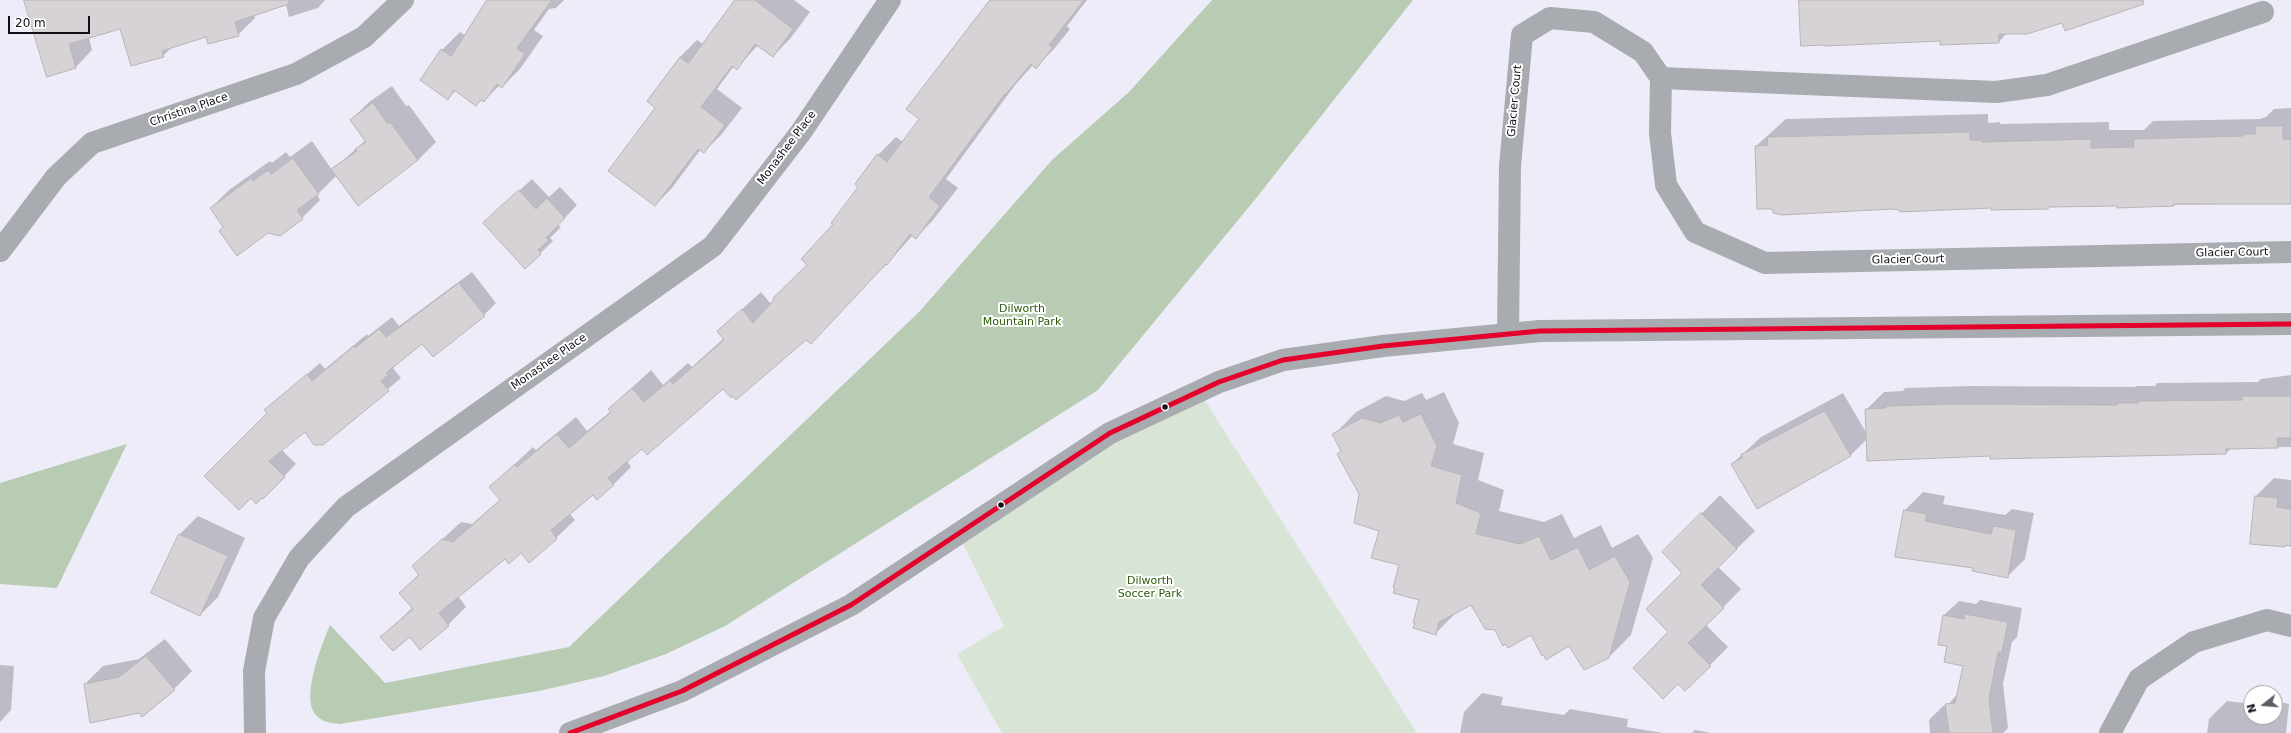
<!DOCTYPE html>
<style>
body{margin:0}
#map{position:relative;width:2291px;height:733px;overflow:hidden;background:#edecf8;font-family:"DejaVu Sans",sans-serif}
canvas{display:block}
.north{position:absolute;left:2243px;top:685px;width:40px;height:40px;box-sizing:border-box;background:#fff;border:1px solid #9f9fa2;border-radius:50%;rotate:253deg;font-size:11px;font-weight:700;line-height:16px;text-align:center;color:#100f17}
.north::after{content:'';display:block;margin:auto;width:14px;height:18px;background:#5d5c66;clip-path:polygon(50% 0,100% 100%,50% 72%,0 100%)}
.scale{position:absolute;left:8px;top:16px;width:82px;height:18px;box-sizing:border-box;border:2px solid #100f17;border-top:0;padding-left:5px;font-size:12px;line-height:14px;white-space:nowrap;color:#100f17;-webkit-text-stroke:3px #fff;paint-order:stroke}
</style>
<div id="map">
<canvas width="2291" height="733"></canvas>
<div class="north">N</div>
<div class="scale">20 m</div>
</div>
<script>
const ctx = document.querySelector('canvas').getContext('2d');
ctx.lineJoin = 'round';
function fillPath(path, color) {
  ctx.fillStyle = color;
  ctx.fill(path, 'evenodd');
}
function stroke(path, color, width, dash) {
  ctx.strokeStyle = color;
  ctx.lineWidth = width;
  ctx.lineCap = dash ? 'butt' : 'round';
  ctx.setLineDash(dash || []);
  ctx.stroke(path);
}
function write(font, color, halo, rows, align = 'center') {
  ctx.font = font + ' "DejaVu Sans",sans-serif';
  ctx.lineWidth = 4;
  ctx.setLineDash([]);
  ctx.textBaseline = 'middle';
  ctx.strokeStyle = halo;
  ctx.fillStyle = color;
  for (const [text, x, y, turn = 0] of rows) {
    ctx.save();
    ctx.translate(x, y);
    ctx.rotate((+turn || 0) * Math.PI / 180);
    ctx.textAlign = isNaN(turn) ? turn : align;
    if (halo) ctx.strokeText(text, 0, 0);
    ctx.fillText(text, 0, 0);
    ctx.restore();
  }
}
const green = new Path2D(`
 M 1200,392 L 1221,426 L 1417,733 L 1002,733 L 957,654 L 1004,626 L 958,534 Z`);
const forest = new Path2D(`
 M 1212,0 L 1413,0 L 1253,202 L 1098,390 L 752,609 L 725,626 L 666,654 L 604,676 L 539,691 L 340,724 C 331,723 321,722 315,714 C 301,696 322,644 330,625 L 385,683 L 569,647 L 920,311 L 1052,160 L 1129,92 Z
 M 127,444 L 57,588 L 0,584 L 0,483 Z`);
const shadow = new Path2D(`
 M 25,0 L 325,0 L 318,8 L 289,17 L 286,5 L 254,15 L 255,18 L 238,35 L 207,35 L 172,47 L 163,56 L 121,27 L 89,38 L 92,50 L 76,67 Z
 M 492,0 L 564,0 L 556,8 L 549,9 L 534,30 L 543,36 L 520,69 L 502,87 L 500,85 L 484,101 L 456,90 L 448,99 L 442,50 L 460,32 L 466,36 Z
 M 736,0 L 794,0 L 810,12 L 790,39 L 773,56 L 758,45 L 737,68 L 734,66 L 717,89 L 742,108 L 721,135 L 704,152 L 701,149 L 672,188 L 655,205 L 657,108 L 680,57 L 697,40 L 703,44 Z
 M 991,0 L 1087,0 L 1067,26 L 1070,29 L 1054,49 L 1036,67 L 1033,65 L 1015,85 L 946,179 L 958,188 L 933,220 L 916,238 L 913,235 L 887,264 L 806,338 L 723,388 L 642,448 L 627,461 L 631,467 L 613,485 L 593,493 L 569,513 L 575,520 L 530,562 L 521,552 L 505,558 L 458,596 L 466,607 L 448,625 L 410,636 L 382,637 L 413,607 L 400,593 L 419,574 L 413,566 L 461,522 L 472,524 L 501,499 L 490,487 L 533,447 L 536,450 L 576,417 L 587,431 L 611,411 L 609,409 L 651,370 L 663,385 L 688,363 L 692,367 L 724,338 L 718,331 L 761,292 L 771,304 L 808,265 L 878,155 L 896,137 L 903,142 L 921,119 L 907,108 Z
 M 1800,0 L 2131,0 L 2063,21 L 2007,33 L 1999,42 L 1941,40 Z
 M 392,86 L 406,106 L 409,105 L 436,142 L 418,160 L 337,175 L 317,195 L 320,200 L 302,218 L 280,234 L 224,227 L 211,208 L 229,190 L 270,161 L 272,163 L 286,152 L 290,157 L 312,141 L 332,170 L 366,140 L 351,120 L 369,102 Z
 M 2291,108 L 2291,203 L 1901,209 L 1774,208 L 1756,146 L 1786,119 L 1988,114 L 1988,123 L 2000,122 L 2000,124 L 2109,122 L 2109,130 L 2144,130 L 2153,121 L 2260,119 L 2266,117 L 2274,109 Z
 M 532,179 L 549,197 L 560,187 L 577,205 L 558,225 L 561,227 L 550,238 L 553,241 L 525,268 L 497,211 Z
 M 472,272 L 496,303 L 484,315 L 422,342 L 393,368 L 401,378 L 323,444 L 305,431 L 282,450 L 296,464 L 263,498 L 269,413 L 266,410 L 320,363 L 325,369 L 367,334 L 368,336 L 392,317 L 399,326 Z
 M 2291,375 L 2291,447 L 2232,448 L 2226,453 L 1991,455 L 1867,439 L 1851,455 L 1757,508 L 1732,464 L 1761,437 L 1843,393 L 1867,434 L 1866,410 L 1884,392 L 1903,391 L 1905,388 L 1971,386 L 2135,387 L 2137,386 L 2155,386 L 2157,383 L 2258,382 L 2261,379 Z
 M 1444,392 L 1459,423 L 1453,444 L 1484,453 L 1478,480 L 1504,490 L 1499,511 L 1544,522 L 1562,514 L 1574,538 L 1601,525 L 1612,548 L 1638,534 L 1653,558 L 1631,635 L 1608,658 L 1532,634 L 1496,629 L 1472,604 L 1458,611 L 1435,634 L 1420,600 L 1360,494 L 1334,435 L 1356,412 L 1386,396 L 1404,401 L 1422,393 L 1426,400 Z
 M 2274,478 L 2291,480 L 2291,545 L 2285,546 L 2256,496 Z
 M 1923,492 L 1945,496 L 1943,504 L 2005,515 L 2012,509 L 2034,513 L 2025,559 L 2007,577 L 1975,567 L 1905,510 Z
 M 1720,495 L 1755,531 L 1718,567 L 1741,589 L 1706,625 L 1728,647 L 1685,690 L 1670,632 L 1684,573 L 1663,552 Z
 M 198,516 L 245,538 L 218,597 L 200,615 L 153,593 L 180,534 Z
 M 1980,600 L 2022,608 L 2017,637 L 2012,642 L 2003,684 L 2008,728 L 2003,733 L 1930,733 L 1929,720 L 1943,706 L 1947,706 L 1959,692 L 1964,665 L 1949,645 L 1944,615 L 1959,601 L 1976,604 Z
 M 165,639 L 192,671 L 174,689 L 139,712 L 85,684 L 103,666 L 139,659 Z
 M 0,665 L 14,666 L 11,710 L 0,722 Z
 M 2254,691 L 2271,693 L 2252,693 Z
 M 1482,693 L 1503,697 L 1501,705 L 1564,715 L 1570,709 L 1593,713 L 1628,719 L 1627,727 L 1663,733 L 1460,733 L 1464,712 Z
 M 2251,694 L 2251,717 L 2275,717 L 2275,701 L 2289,704 L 2286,733 L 2207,733 L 2209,719 L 2227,701 L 2243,703 Z
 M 1695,730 L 1711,733 L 1692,733 Z`);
const building = new Path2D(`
 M 24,0 L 289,0 L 289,4 L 235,22 L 239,36 L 208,44 L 206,37 L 162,51 L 164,57 L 131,66 L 120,29 L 69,44 L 76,68 L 47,77 Z
 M 487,0 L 552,0 L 517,48 L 525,54 L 502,88 L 497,84 L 484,102 L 481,100 L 476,106 L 454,90 L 448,100 L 420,80 L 441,49 L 451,56 Z
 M 735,0 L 755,0 L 793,29 L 773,57 L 755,44 L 737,70 L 732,66 L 701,107 L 725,125 L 704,153 L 698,149 L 655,206 L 608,171 L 655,108 L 647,101 L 680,57 L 688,63 Z
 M 993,0 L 1084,0 L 1049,45 L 1053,47 L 1036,69 L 1031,64 L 1006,94 L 1004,95 L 929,197 L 940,206 L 916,239 L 910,234 L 887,265 L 886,264 L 811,344 L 806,340 L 736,400 L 733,396 L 731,398 L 723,389 L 647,455 L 642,449 L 608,478 L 614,485 L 597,500 L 593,495 L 551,530 L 557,539 L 529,563 L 521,553 L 509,564 L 505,559 L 439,613 L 449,626 L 420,650 L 410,637 L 393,651 L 380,637 L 413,609 L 399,593 L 419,575 L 412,566 L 442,539 L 453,542 L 500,500 L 489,487 L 515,464 L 517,467 L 557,434 L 569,448 L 611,412 L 608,409 L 632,388 L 644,402 L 670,380 L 673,384 L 724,340 L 717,331 L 742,309 L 753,323 L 773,301 L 774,297 L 807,265 L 801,259 L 833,224 L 831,223 L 858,187 L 855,184 L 877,154 L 887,162 L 919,119 L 906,109 L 989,1 Z
 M 1799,0 L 2143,0 L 2144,4 L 2065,31 L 2062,23 L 2027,34 L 1999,34 L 1999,43 L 1940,45 L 1940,41 L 1825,46 L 1825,45 L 1801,46 Z
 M 373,103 L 388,124 L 390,122 L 418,160 L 358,206 L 331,169 L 357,151 L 355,149 L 366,142 L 350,120 Z
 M 2255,126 L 2283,126 L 2283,139 L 2291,139 L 2291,204 L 2174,204 L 2174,206 L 2117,208 L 2117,206 L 2049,207 L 2048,209 L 1991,210 L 1991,208 L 1900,212 L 1900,210 L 1891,209 L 1782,215 L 1773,213 L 1773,209 L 1757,209 L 1755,146 L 1768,145 L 1767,137 L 1970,132 L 1970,140 L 1982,140 L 1982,142 L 2091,139 L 2091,148 L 2134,147 L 2133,139 L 2243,136 L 2243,134 L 2255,134 Z
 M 293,158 L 319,194 L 297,210 L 303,219 L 280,236 L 268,233 L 237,256 L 219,231 L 223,227 L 210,208 L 251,178 L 253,181 L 268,170 L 271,174 Z
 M 519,190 L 536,209 L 547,198 L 565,218 L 546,238 L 549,240 L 538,250 L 541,254 L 525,269 L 483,223 Z
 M 459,283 L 485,316 L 433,357 L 422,344 L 386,373 L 388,375 L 381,381 L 389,391 L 323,445 L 314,445 L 305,432 L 269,461 L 285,477 L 263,499 L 262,498 L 256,504 L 251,498 L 239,510 L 204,476 L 267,413 L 264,410 L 307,374 L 312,381 L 354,346 L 355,348 L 379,329 L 386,337 Z
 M 2242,396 L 2291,396 L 2291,438 L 2277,438 L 2278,448 L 2226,449 L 2226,454 L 1990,459 L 1990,456 L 1867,461 L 1865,409 L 1886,408 L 1886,406 L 1952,404 L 2117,405 L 2117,403 L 2138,403 L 2138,401 L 2242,400 Z
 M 1825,411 L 1851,456 L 1757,509 L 1731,464 L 1743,457 L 1741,455 Z
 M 1421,414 L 1437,446 L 1431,466 L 1462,475 L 1456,503 L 1481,513 L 1476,534 L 1520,544 L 1539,536 L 1551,560 L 1578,547 L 1589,570 L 1615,556 L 1630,582 L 1609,658 L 1584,670 L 1569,646 L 1546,660 L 1544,655 L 1542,656 L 1531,635 L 1508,648 L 1505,644 L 1503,646 L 1495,630 L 1485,629 L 1471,605 L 1439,622 L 1436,635 L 1413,628 L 1415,623 L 1413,623 L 1419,600 L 1393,593 L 1395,589 L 1393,588 L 1399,565 L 1371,558 L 1379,531 L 1354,523 L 1359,494 L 1337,454 L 1341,451 L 1332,434 L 1362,418 L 1380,423 L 1399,415 L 1403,422 Z
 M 2255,496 L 2278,498 L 2277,507 L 2291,509 L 2291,546 L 2285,545 L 2285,547 L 2250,544 Z
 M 1904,510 L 1927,514 L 1925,521 L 1991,534 L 1993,526 L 2016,530 L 2008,578 L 1972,571 L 1973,568 L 1895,557 Z
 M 1701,513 L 1737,549 L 1701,585 L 1724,608 L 1688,643 L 1711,666 L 1685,691 L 1678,684 L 1663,699 L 1633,668 L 1668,632 L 1646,609 L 1682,573 L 1662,552 Z
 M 179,534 L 228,556 L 200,616 L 151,593 Z
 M 1965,614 L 2008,622 L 2002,652 L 1998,652 L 1989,699 L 1993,733 L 1949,733 L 1945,704 L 1955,703 L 1963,666 L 1944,662 L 1947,646 L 1938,645 L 1943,615 L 1964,619 Z
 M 146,656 L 175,690 L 142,717 L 139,713 L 90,723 L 84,684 L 119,677 Z`);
const minor = new Path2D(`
 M 1661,78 L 1996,92 L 2047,85 L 2263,12
 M 0,251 L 56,177 L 92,143 L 296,74 L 364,37 L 403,0
 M 1508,334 L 1510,166 L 1522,35 L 1550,18 L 1594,22 L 1643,52 L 1661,78 L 1660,133 L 1666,185 L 1695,232 L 1765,263 L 2291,252
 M 255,733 L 254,671 L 264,618 L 299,558 L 346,507 L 713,246 L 801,132 L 890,0
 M 570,733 L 682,691 L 851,605 L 1110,433 L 1219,382 L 1283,360 L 1383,346 L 1540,331 L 2291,324
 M 2110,733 L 2139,679 L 2194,642 L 2267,620 L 2291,626`);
const bus1 = new Path2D(`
 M 570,733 L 682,691 L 851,605 L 1110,433 L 1219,382 L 1283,360 L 1383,346 L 1540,331 L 2291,324`);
const markers = [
 [1165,407,3.5,"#100f17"],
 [1001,505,3.5,"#100f17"]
];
const streetNames = [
 ["Glacier Court",1515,101,-85],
 ["Christina Place",189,110,-19],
 ["Monashee Place",787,148,-53],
 ["Glacier Court",2232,253,-1],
 ["Glacier Court",1908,260,-1],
 ["Monashee Place",549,362,-35]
];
const parkNames = [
 ["Dilworth",1022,309],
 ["Mountain Park",1022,322],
 ["Dilworth",1150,581],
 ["Soccer Park",1150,594]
];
fillPath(green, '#d8e5d6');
fillPath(forest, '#b8ccb3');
fillPath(shadow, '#0003');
fillPath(building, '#d7d2d5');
stroke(building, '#b8b3b6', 1);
stroke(minor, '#a8abaf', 22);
stroke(bus1, '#e4002b', 5);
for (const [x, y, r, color] of markers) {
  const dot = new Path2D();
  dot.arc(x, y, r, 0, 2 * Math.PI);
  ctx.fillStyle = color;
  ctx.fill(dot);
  stroke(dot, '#fff', 1.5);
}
write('11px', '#100f17', '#fff', streetNames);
write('11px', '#2d5b0a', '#fff', parkNames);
</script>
